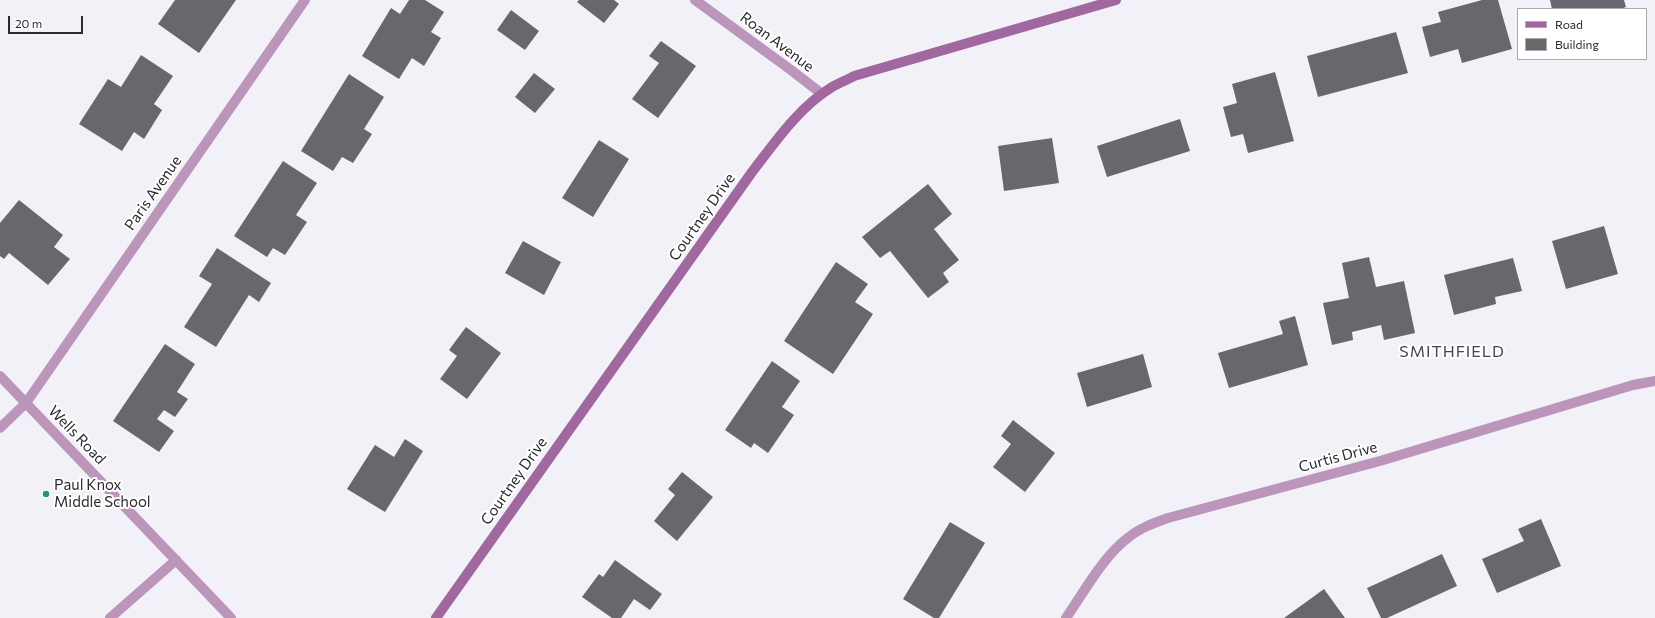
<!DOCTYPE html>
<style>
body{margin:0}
#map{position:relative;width:1655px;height:618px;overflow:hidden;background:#f3f1f8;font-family:Commissioner,sans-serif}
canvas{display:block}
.legend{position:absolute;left:1517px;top:8px;width:130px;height:52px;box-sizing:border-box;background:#fff;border:1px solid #aaaaab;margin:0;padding:5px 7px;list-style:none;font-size:12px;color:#2b2a2c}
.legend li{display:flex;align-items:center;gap:8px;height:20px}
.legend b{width:20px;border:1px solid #aaaaab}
.scale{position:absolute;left:8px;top:16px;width:75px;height:18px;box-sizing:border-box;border:2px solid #2b2a2c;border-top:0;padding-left:5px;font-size:12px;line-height:14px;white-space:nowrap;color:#2b2a2c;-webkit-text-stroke:3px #fff;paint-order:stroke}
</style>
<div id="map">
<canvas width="1655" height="618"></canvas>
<ul class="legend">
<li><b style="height:5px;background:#a0689e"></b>Road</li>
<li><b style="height:11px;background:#66686e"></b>Building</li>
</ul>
<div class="scale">20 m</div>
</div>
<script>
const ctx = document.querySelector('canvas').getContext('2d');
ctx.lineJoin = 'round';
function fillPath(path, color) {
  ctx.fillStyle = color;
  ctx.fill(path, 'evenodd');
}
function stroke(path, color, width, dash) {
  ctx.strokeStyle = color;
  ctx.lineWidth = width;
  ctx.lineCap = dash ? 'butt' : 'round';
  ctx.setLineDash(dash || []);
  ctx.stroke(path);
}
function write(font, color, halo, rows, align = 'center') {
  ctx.font = font + ' Commissioner,sans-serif';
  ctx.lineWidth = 4;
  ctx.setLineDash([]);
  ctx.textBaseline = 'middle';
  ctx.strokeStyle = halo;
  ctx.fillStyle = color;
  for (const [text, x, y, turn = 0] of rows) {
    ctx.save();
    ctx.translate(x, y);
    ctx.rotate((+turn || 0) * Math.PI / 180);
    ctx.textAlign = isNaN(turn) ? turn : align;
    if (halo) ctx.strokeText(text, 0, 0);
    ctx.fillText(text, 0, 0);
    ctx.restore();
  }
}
const building = new Path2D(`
 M 175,0 L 236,0 L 199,53 L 158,24 Z
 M 409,0 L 425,0 L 444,12 L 431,32 L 441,38 L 424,66 L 412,58 L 399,79 L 362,56 L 391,8 L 400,14 Z
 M 579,0 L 614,0 L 619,4 L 604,23 L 577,2 Z
 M 1482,0 L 1498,0 L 1512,49 L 1462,63 L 1458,49 L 1430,57 L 1422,27 L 1441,22 L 1438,12 Z
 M 1550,0 L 1624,0 L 1626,7 L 1620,9 L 1552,9 Z
 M 511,10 L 539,31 L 525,50 L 497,30 Z
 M 1396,32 L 1408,73 L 1318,97 L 1307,56 Z
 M 661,41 L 696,66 L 658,118 L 632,99 L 659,63 L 649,56 Z
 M 141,55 L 173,76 L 154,104 L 162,110 L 144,139 L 134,132 L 122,151 L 79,124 L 108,79 L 121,87 Z
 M 1275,72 L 1294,141 L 1248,153 L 1243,134 L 1231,137 L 1223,107 L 1237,103 L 1232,84 Z
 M 534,73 L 555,89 L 535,113 L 515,97 Z
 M 349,74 L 384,97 L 364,129 L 372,134 L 353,163 L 342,157 L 333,171 L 301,151 Z
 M 1180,119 L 1190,151 L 1107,177 L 1097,146 Z
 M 1052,138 L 1059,183 L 1004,191 L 998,146 Z
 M 599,140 L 629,159 L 593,217 L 562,198 Z
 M 283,161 L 317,183 L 296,215 L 307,222 L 285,255 L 273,248 L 267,257 L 234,236 Z
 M 928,184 L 952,214 L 934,229 L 959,260 L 943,273 L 949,282 L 928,298 L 890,251 L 880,258 L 862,237 Z
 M 19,200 L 63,235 L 54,247 L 70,259 L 48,285 L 9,253 L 4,259 L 0,256 L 0,223 Z
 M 1604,226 L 1618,274 L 1566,289 L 1552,241 Z
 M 523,241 L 561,262 L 544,295 L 505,273 Z
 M 217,248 L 271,283 L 259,302 L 249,295 L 216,347 L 184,327 L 212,284 L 199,276 Z
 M 1369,257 L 1376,287 L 1404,281 L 1415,333 L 1384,340 L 1381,325 L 1352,332 L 1353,340 L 1332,345 L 1323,303 L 1349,298 L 1342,263 Z
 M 1513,258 L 1522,291 L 1495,297 L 1496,304 L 1454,315 L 1444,275 Z
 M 836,262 L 868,284 L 855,302 L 873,314 L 833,374 L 784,341 Z
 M 1295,316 L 1308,365 L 1229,388 L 1218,353 L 1283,334 L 1279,321 Z
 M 466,327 L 501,353 L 467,399 L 440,379 L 457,356 L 449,350 Z
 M 165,344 L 195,364 L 177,392 L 188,399 L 175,417 L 164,410 L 157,419 L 174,431 L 159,452 L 113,421 Z
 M 1143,354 L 1152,387 L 1087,407 L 1077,373 Z
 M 772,361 L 800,381 L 782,407 L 794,415 L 768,453 L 754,443 L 751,448 L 725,430 Z
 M 1013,420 L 1055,453 L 1025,492 L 993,467 L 1011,444 L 1001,436 Z
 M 405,439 L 423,451 L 385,512 L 347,489 L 375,445 L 394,457 Z
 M 682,472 L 713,497 L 677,541 L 654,521 L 675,495 L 668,489 Z
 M 1541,519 L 1561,566 L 1497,593 L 1482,559 L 1524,541 L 1518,529 Z
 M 950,522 L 985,543 L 939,618 L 934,618 L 903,599 Z
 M 1442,554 L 1457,586 L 1387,618 L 1381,618 L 1367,588 Z
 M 615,560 L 662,594 L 650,610 L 634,599 L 621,618 L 612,618 L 582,597 L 599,574 L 603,577 Z
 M 1324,589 L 1345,618 L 1284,618 Z`);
const lane = new Path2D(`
 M 0,428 L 26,403
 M 110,618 L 176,560`);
const street = new Path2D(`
 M 695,0 L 791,70 L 822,94
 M 0,376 L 231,618
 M 26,403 C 118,268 213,135 305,0
 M 1066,618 C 1084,592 1104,555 1129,537 C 1140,528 1154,523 1168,518 L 1380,461 L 1633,385 L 1655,381`);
const secondary = new Path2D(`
 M 436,618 L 752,172 C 776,141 798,108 832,87 C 839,83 847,80 854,76 L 1116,0`);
const markers = [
 [46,494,4,"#2a9372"]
];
const streetNames = [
 ["Roan Avenue",777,42,37],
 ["Paris Avenue",153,193,-55],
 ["Courtney Drive",702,217,-55],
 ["Wells Road",77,435,46],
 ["Curtis Drive",1338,457,-15],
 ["Courtney Drive",514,481,-55]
];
const poiNames = [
 ["Paul Knox",54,485],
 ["Middle School",54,502]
];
const neighbourhoodNames = [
 ["SMITHFIELD",1452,352]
];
fillPath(building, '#66686e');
stroke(lane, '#bc95ba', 10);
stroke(street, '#bc95ba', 10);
stroke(secondary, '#a0689e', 10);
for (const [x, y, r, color] of markers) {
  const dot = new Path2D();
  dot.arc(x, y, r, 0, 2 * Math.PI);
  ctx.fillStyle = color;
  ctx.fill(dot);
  stroke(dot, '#fff', 1.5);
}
write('15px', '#2b2a2c', '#fff', streetNames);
write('15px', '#2b2a2c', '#fff', poiNames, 'left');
ctx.letterSpacing = '1px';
write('16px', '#47454b', '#fff', neighbourhoodNames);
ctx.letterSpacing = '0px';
</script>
